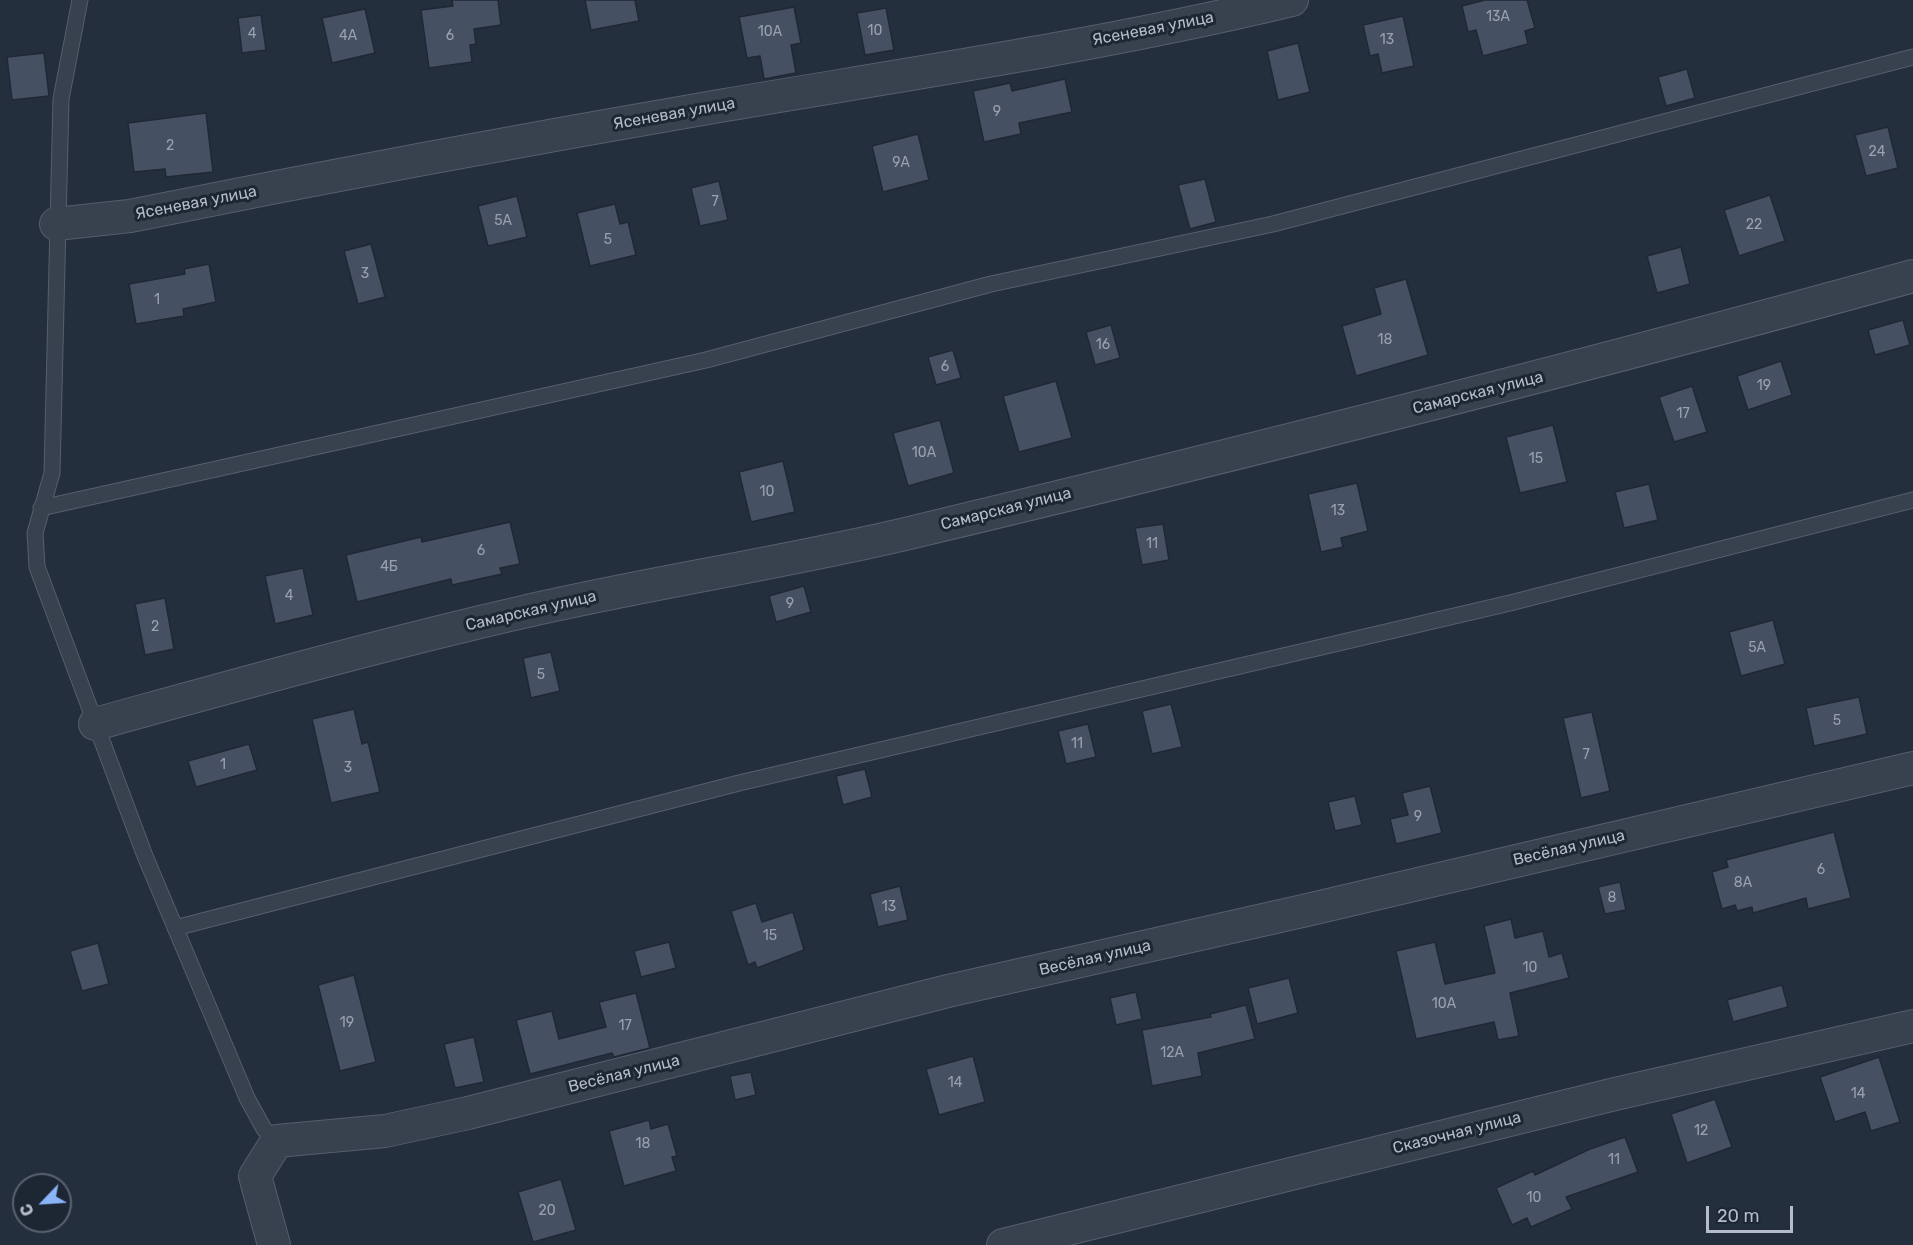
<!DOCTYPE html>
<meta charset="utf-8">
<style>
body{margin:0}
#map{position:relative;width:1913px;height:1245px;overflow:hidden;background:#242f3e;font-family:Rubik,sans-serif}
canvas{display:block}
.north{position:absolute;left:12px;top:1173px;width:60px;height:60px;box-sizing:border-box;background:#1d2633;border:2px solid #59626f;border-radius:50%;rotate:245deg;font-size:16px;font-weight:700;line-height:24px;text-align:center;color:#b4bcc9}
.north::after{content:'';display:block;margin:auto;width:21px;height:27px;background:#8ab4f8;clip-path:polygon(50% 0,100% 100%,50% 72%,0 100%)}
.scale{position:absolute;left:1706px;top:1206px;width:87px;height:27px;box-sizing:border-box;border:3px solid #b4bcc9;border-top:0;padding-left:8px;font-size:18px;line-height:21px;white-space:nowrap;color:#b4bcc9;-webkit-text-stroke:4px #1d2633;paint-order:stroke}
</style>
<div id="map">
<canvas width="1913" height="1245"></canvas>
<div class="north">С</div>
<div class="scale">20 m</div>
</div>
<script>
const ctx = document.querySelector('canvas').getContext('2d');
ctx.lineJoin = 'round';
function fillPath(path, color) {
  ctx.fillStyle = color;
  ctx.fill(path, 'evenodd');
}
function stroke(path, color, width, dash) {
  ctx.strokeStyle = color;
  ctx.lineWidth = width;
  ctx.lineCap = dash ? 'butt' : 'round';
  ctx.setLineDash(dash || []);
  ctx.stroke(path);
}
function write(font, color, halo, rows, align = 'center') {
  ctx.font = font + ' Rubik,sans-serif';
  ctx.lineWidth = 6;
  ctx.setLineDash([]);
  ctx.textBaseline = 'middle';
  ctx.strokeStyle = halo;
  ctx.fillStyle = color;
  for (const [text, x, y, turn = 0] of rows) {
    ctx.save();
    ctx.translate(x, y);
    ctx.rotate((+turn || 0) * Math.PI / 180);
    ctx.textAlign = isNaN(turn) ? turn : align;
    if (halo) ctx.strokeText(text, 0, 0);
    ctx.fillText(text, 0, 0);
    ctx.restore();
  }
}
const building = new Path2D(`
 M 452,0 L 498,0 L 501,25 L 474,29 L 476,44 L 470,45 L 472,62 L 429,68 L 421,10 L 453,6 Z
 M 585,0 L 635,0 L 639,21 L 591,30 Z
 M 1485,0 L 1527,0 L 1535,28 L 1525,31 L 1528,44 L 1483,56 L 1476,30 L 1468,32 L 1462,6 Z
 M 794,7 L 801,43 L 791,45 L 796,73 L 764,79 L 760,56 L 747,58 L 739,17 Z
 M 886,8 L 894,50 L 865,55 L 857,13 Z
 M 365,9 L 375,53 L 332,63 L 322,18 Z
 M 261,15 L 266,50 L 242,53 L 238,18 Z
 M 1403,16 L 1414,66 L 1382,73 L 1378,54 L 1370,56 L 1363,25 Z
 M 1298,43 L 1310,92 L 1278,100 L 1267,51 Z
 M 44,53 L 49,96 L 12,100 L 7,57 Z
 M 1687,69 L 1695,98 L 1666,106 L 1658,77 Z
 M 1065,79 L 1072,112 L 1019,123 L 1021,134 L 984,142 L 973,91 L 1010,83 L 1012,91 Z
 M 206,113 L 213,172 L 166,177 L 165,169 L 134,172 L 128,123 Z
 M 1888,127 L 1898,168 L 1866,176 L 1855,135 Z
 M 918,134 L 929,180 L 883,192 L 872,146 Z
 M 1205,179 L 1216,222 L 1190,229 L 1178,185 Z
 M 719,181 L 728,220 L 700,226 L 691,188 Z
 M 1770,195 L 1785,241 L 1739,256 L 1724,210 Z
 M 517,196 L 527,237 L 488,246 L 478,206 Z
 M 615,204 L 620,224 L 628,222 L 636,255 L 590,266 L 577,213 Z
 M 371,244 L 385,297 L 358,304 L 344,251 Z
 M 1681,247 L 1690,284 L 1657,293 L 1647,256 Z
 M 209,264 L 216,302 L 183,309 L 184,316 L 136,324 L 129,284 L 185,274 L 184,269 Z
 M 1406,279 L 1428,355 L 1356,376 L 1342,326 L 1381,314 L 1374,288 Z
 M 1903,320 L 1910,345 L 1875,355 L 1868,330 Z
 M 1111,325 L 1120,358 L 1095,365 L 1086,332 Z
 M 953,350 L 961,378 L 936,385 L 928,357 Z
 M 1781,361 L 1792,395 L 1748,410 L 1737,376 Z
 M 1056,381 L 1072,438 L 1019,452 L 1003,396 Z
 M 1692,386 L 1707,432 L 1674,442 L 1659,397 Z
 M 940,420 L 954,473 L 908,486 L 893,433 Z
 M 1553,425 L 1567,482 L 1520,493 L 1506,437 Z
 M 783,461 L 795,512 L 751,522 L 739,472 Z
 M 1357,483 L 1368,531 L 1341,538 L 1343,547 L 1321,552 L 1308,494 Z
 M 1649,484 L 1658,520 L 1624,528 L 1615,492 Z
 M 510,522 L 520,564 L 500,568 L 502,574 L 452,585 L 451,579 L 357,602 L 346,555 L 421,537 L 422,542 Z
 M 1163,524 L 1169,560 L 1142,565 L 1135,528 Z
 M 303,568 L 313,615 L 275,624 L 265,576 Z
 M 804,586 L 811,612 L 776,622 L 769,596 Z
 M 165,598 L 174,649 L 145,655 L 135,604 Z
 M 1773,620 L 1785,664 L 1741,676 L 1729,632 Z
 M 551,652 L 560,691 L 531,698 L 523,658 Z
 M 1859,697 L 1867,734 L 1814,746 L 1806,708 Z
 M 1171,704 L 1182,747 L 1152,754 L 1142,711 Z
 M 354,709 L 362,744 L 368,742 L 380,792 L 331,803 L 312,719 Z
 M 1592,712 L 1610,791 L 1581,798 L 1563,718 Z
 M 1088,724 L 1096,757 L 1066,764 L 1058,731 Z
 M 249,744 L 257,770 L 196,787 L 188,761 Z
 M 865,769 L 872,797 L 843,805 L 836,776 Z
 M 1430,786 L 1442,833 L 1396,844 L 1390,819 L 1408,815 L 1402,793 Z
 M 1355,796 L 1362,825 L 1335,831 L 1328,802 Z
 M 1834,832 L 1851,898 L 1808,909 L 1806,898 L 1753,913 L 1752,907 L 1737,911 L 1735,905 L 1722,909 L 1712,872 L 1728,867 L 1726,860 Z
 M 1620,882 L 1626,910 L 1605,914 L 1598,887 Z
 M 900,886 L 908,920 L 878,927 L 870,894 Z
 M 756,903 L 762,922 L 793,912 L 804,950 L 757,968 L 755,962 L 748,965 L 731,911 Z
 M 1511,919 L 1515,938 L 1543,931 L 1549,957 L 1562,953 L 1569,978 L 1510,993 L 1519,1036 L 1498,1040 L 1494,1022 L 1416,1039 L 1396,951 L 1435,942 L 1445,984 L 1495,973 L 1484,926 Z
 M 669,942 L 676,968 L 641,977 L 634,951 Z
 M 98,943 L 109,984 L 82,991 L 70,951 Z
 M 354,975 L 376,1062 L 340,1071 L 318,985 Z
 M 1289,978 L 1298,1013 L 1257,1024 L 1248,988 Z
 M 1782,985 L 1788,1007 L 1733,1022 L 1727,1000 Z
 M 1136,992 L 1142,1019 L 1116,1025 L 1110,998 Z
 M 636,993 L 650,1048 L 614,1057 L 612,1053 L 530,1074 L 516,1020 L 552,1011 L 559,1039 L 606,1027 L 599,1002 Z
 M 1246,1005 L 1255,1039 L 1198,1053 L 1202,1076 L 1152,1086 L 1142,1030 L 1211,1017 L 1210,1014 Z
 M 474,1037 L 484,1082 L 455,1088 L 444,1044 Z
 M 973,1056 L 985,1102 L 939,1115 L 926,1069 Z
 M 1879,1057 L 1900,1122 L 1871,1131 L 1865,1112 L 1835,1122 L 1820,1077 Z
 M 751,1072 L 756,1095 L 735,1100 L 730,1076 Z
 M 1715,1099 L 1732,1147 L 1687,1163 L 1671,1114 Z
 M 649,1120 L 651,1129 L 668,1124 L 677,1156 L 672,1157 L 676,1171 L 624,1186 L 609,1131 Z
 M 1625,1137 L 1638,1172 L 1566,1197 L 1572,1209 L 1531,1227 L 1527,1218 L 1512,1225 L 1496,1188 L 1533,1171 L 1535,1175 L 1590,1149 Z
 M 561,1179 L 576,1230 L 533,1242 L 518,1192 Z`);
const lane = new Path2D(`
 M 80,0 L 61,99 L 52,473 L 35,533 L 37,567 L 145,856 L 247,1098 L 264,1129 L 277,1141
 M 41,508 L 706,360 L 991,284 L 1273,224 L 1913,57
 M 175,928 L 739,783 L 1510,603 L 1913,500`);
const street = new Path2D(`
 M 56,224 L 130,216 C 328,176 527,139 725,105 C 914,73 1105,45 1292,0
 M 95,724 C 237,685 379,645 523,612 C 648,583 776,564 901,535 C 1240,454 1577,369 1913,276
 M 274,1245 L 255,1176 L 277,1141 L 385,1131 L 468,1113 L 948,991 L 1307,910 L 1913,768
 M 1003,1245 L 1615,1094 L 1913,1026`);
const numberNames = [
 ["13А",1498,17],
 ["10",875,31],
 ["10А",770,32],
 ["4",252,34],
 ["4А",348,36],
 ["6",450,36],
 ["13",1387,40],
 ["9",997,112],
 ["2",170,146],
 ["24",1877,152],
 ["9А",901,163],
 ["7",715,202],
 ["5А",503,221],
 ["22",1754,225],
 ["5",608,240],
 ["3",365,274],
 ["1",157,300],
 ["18",1385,340],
 ["16",1103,345],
 ["6",945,367],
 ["19",1764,386],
 ["17",1683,414],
 ["10А",924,453],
 ["15",1536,459],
 ["10",767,492],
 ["13",1338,511],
 ["11",1152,544],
 ["6",481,551],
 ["4Б",389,567],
 ["4",289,596],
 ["9",790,604],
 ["2",155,627],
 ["5А",1757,648],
 ["5",541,675],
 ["5",1837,721],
 ["11",1077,744],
 ["7",1586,755],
 ["1",223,765],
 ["3",348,768],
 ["9",1418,817],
 ["6",1821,870],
 ["8А",1743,883],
 ["8",1612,898],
 ["13",889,907],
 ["15",770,936],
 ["10",1530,968],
 ["10А",1444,1004],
 ["19",347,1023],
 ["17",625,1026],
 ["12А",1172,1053],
 ["14",955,1083],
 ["14",1858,1094],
 ["12",1701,1131],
 ["18",643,1144],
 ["11",1614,1160],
 ["10",1534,1198],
 ["20",547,1211]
];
const streetNames = [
 ["Ясеневая улица",1153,29,-11],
 ["Ясеневая улица",674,114,-10],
 ["Ясеневая улица",196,203,-11],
 ["Самарская улица",1478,393,-14],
 ["Самарская улица",1006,509,-14],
 ["Самарская улица",531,611,-13],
 ["Весёлая улица",1569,848,-13],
 ["Весёлая улица",1095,958,-13],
 ["Весёлая улица",624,1074,-14],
 ["Сказочная улица",1457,1133,-14]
];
fillPath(building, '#455162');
stroke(building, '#1f2835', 1.5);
stroke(lane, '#565f6c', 17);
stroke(street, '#565f6c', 34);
stroke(lane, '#38414e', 15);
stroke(street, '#38414e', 32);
write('14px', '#98a1af', null, numberNames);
write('16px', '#b4bcc9', '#1d2633', streetNames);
</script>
